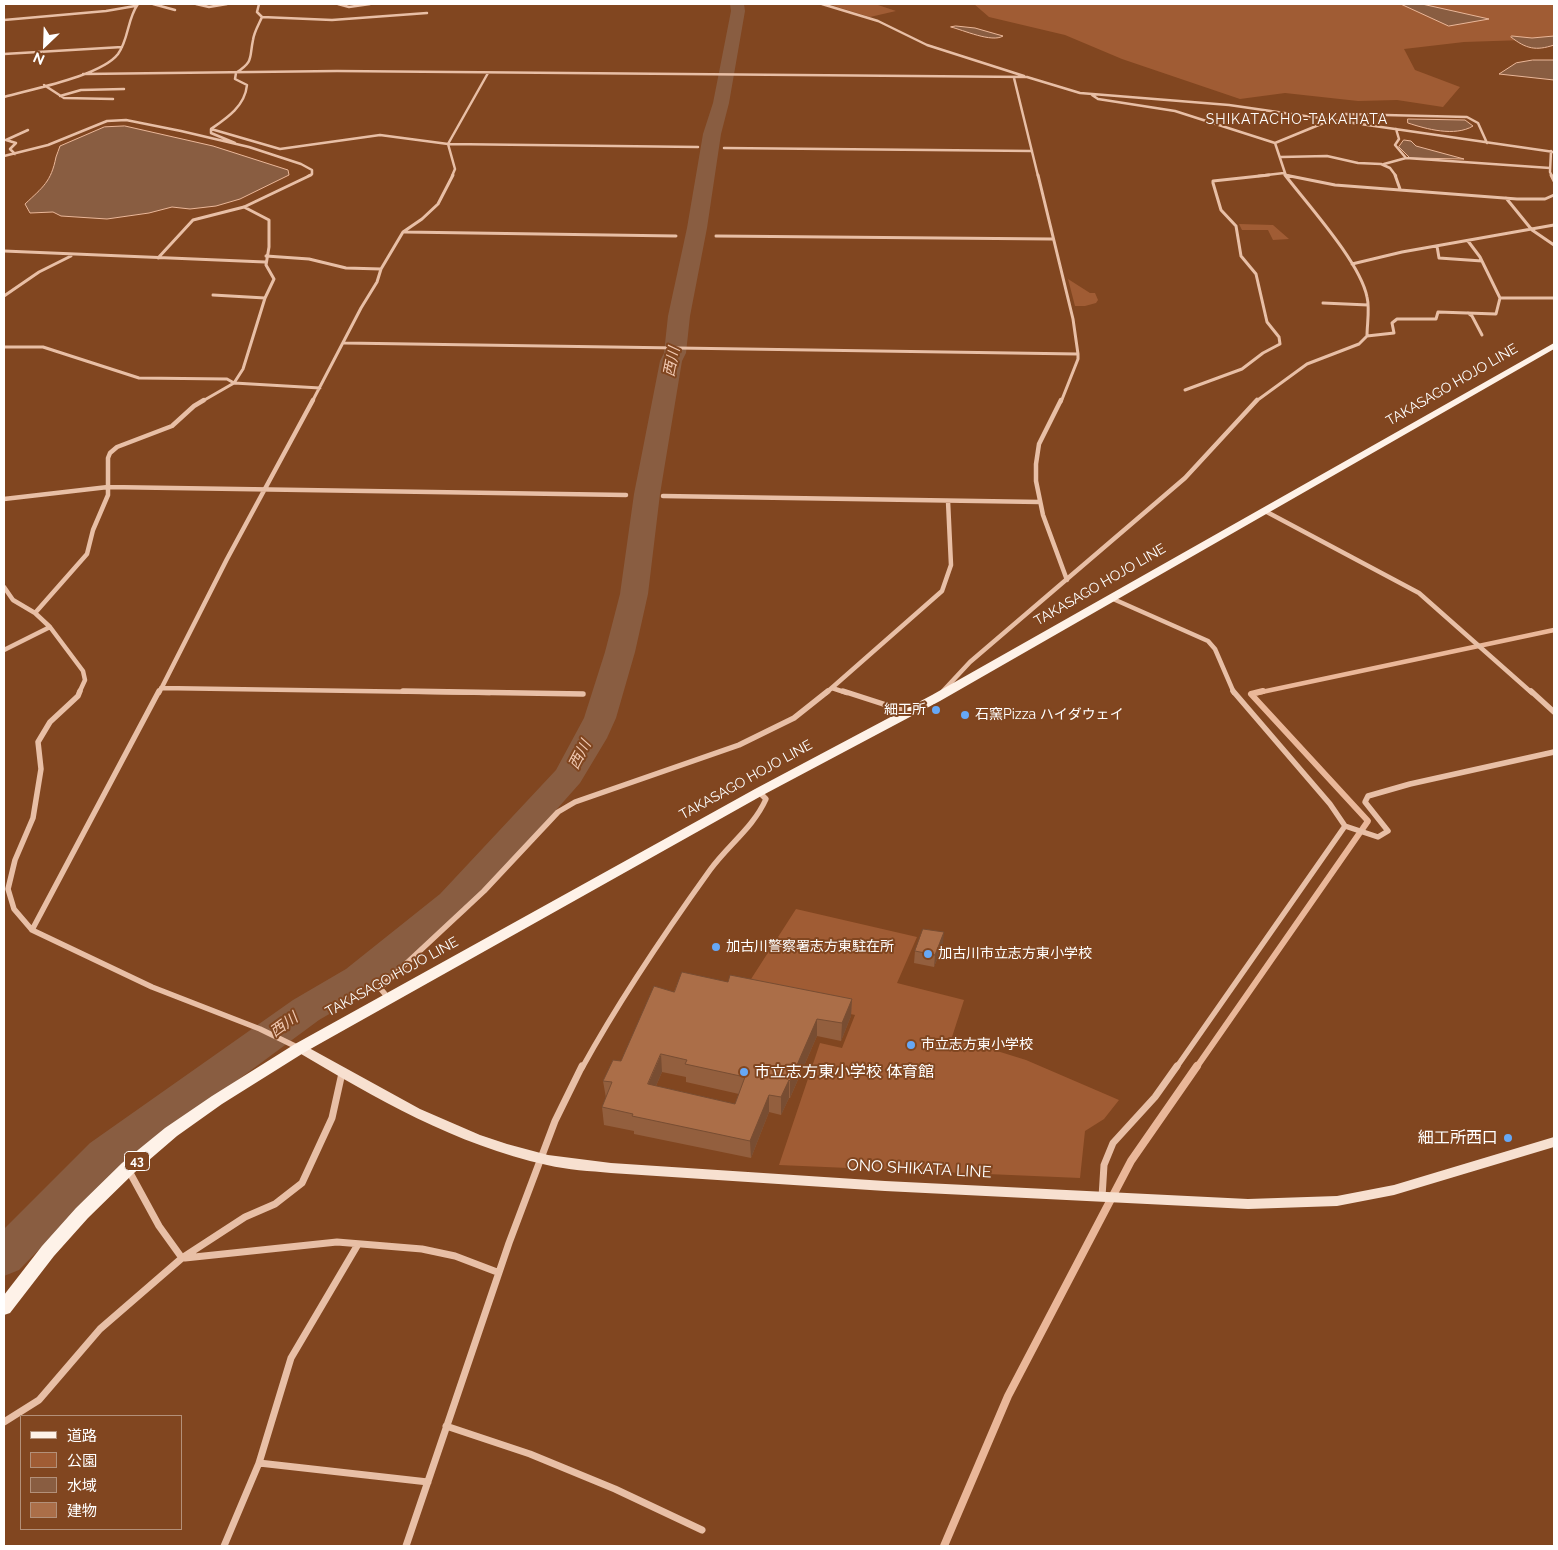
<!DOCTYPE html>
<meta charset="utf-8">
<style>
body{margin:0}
#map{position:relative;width:1558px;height:1550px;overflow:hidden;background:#814620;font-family:Raleway,"Noto Sans JP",sans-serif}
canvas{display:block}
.frame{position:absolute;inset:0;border:5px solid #fff;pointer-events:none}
.legend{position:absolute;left:20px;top:1415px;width:162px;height:115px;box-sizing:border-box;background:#814620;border:1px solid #b39079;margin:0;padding:6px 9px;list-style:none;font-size:15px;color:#fff}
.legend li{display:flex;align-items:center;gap:10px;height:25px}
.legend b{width:25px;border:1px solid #b39079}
.north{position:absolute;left:20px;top:20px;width:50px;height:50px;-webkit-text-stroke:4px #814620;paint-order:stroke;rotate:204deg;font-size:14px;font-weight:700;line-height:20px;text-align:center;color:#fff}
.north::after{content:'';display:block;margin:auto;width:18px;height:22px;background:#fff;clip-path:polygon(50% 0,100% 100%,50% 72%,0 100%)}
</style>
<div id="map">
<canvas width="1558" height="1550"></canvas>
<div class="frame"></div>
<ul class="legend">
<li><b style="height:6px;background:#fef2e8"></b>道路</li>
<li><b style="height:14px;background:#a05c34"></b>公園</li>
<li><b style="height:14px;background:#895d41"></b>水域</li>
<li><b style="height:14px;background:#ab6e48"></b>建物</li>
</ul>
<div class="north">N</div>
</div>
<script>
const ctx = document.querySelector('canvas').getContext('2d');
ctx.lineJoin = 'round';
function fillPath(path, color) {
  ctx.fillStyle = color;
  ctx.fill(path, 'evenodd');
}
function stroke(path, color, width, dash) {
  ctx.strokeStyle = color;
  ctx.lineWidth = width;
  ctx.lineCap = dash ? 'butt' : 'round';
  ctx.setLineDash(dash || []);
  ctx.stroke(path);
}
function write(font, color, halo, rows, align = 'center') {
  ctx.font = font + ' Raleway,"Noto Sans JP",sans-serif';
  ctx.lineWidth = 4;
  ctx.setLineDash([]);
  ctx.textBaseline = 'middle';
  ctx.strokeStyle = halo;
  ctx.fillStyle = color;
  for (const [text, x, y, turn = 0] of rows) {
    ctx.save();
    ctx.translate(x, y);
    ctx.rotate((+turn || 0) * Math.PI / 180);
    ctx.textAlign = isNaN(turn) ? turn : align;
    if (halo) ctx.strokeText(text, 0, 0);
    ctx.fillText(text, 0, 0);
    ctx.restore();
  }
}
const green = new Path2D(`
 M 828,4 L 875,4 L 896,11 L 870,17 Z
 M 974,4 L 1554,4 L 1554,39 L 1464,42 L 1404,49 L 1415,70 L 1460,87 L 1443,107 L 1397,100 L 1358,101 L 1285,93 L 1240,99 L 1122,59 L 1065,35 L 989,17 Z
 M 1239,224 L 1273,225 L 1289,239 L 1273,240 L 1268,230 L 1242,230 Z
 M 1068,279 L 1090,293 L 1095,293 L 1098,300 L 1096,303 L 1085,306 L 1075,306 Z
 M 796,909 L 917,937 L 897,983 L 964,1000 L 952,1037 L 1026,1060 L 1119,1100 L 1104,1119 L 1085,1131 L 1080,1178 L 779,1165 L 820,1043 L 842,1048 L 855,1015 L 744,990 Z`);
const water = new Path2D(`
 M 1401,4 L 1422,4 L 1489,19 L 1449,26 Z
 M 956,26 L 975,28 L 1003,36 C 992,43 963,30 951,27 Z
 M 1512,36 L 1532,38 L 1554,36 L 1554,45 C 1536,51 1526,49 1511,37 Z
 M 1533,60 L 1554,60 L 1554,80 L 1499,74 L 1516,63 Z
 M 1408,119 L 1465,120 L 1473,126 C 1455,137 1426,129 1408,123 Z
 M 125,126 L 213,146 L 288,170 L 289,175 L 240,199 L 216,206 L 190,209 L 172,207 L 149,213 L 107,219 L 61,216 L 53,212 L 30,213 L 25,204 C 43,187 51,182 56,157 C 57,153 59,150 60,146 L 104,127 Z
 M 1404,140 L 1411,141 L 1416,146 L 1464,159 L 1410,158 L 1399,147 Z`);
const streamFar2 = new Path2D(`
 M 1257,693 L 1554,630`);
const streamFar1 = new Path2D(`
 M 1196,1068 L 1368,821 L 1251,694 L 1263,691`);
const stream = new Path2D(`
 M 944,1546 L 1008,1396 L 1131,1161 L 1197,1066`);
const river = new Path2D(`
 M 730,4 L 744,4 L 745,11 L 729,103 L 721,134 L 707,228 L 690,316 L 686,353 L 682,361 L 660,494 L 648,594 L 635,652 L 616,718 L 607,738 L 580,783 L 466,912 L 372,989 L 319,1020 L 120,1167 L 19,1270 L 4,1276 L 4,1229 L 90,1143 L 293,1000 L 346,969 L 440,894 L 556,770 L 584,718 L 605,652 L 620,594 L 634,494 L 660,361 L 664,353 L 668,316 L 687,228 L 703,134 L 713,103 L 731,11 Z`);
const minorFar4 = new Path2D(`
 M 153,4 L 175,10
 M 196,4 L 209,7 L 227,4
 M 338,4 L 349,7 L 370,4
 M 822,4 L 878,21 L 927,45 L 1024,76
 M 262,17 L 332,20 L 427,13
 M 4,20 L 106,11 L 135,6
 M 4,54 L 122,47
 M 83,74 L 337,71 L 1027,77 L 1080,93 L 1229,105 L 1554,152
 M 1014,78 L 1038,176
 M 44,85 L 64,98 L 113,99
 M 1092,95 L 1098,99 L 1175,111 L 1275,143 L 1326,122 L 1328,119
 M 60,96 L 81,90 L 124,89
 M 4,97 C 32,89 101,76 118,54 C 129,39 127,19 138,4
 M 1339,120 L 1344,114 L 1467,117 L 1478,123 L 1487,143
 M 211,129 L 280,149 L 380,135 L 448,144 L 698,147
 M 1396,129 L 1399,139 L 1395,145 L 1406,158 L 1550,168
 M 235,143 L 211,133 L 211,129 C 227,118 245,106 247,85 L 235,79 L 236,73 C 254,61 249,59 253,40 C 254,32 259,24 262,17 L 257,12 L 259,4
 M 1275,143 L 1286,176
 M 448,144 L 488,73
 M 448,144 L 455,169 L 452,176
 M 724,148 L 1032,151
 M 1551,151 L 1550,172 L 1552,176
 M 15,154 L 10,149 L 16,143 L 6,140 L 28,130
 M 4,156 L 48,145 L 107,121 L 126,120 L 181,131 L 249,147 L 301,164 L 312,170 L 312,174 L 308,176
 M 1281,157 L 1327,156 L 1358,163 L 1381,164 L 1390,168 L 1396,176
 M 1384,164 L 1406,158
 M 1285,175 L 1289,176
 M 1258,176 L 1284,173`);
const minorFar3 = new Path2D(`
 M 1038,175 L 1073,319 L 1078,354 L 1078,359 L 1061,402
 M 1285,175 L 1335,185 L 1517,199 L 1545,199 L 1554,195
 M 1395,175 L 1400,189
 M 1551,175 L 1554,181
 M 1506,198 L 1532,230 L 1554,245
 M 404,232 L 676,236
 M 716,236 L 1052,239
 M 1468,241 L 1480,257 L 1500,298 L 1554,298
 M 1437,246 L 1439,258 L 1482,261
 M 4,251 L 265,262
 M 266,256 L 309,259 L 346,268 L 381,269
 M 158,258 L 193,220 L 244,207 L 311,175
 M 1352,264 L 1402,252 L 1554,225
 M 213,295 L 265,298
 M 4,296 L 39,272 L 71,256
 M 1323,303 L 1368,305
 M 1468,313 L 1472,316 L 1482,335
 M 1367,336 L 1394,333 L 1392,323 L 1397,319 L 1436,319 L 1438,312 L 1496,314 L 1500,298
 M 344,343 L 1078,354
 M 4,347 L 43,347 L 139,378 L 227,379 L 234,383 L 320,388
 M 1185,390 L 1242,369 L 1263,353 L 1280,344 L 1279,337 L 1267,322 L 1256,274 L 1241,256 L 1236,226 L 1221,210 L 1213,183 L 1213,181 L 1269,175
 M 201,402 L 234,383 L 243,369 L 265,298 L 274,279 L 266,265 L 269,247 L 269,220 L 244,207
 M 312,402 L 361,308 L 377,282 L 381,269 L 403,232 L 422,219 L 438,204 L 453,175
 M 1255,402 L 1307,364 L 1359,344 L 1367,336 C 1367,324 1370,309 1367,297 C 1360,262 1308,205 1285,175`);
const minorFar2 = new Path2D(`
 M 1061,400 L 1039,444 L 1036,464 L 1036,481 L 1043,515 L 1067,580
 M 663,496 L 1040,502
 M 4,499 L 108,487 L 626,495
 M 1265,511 L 1419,593 L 1532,693
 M 4,587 L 13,600 L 35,613 L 50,627 L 83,671 L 85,680 L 79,693
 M 1111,598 L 1208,641 L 1215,649 L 1234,693
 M 35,613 L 87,554 L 93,530 L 108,495 L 108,458 L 110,453 L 117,447 L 172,426 L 194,406 L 204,400
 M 4,650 L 50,627
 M 161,688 L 490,693
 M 832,688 L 847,693
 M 943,691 L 970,662 L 1185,478 L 1257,400
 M 159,693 L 227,559 L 313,400
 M 826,693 L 942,591 L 951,565 L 948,501`);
const minorFar1 = new Path2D(`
 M 80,691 L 78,696 L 50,722 L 38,742 L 41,769 L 33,818 L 15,860 L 8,889 L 14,909 L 32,930 L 152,987 L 260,1029 L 299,1048
 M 403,691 L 583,694
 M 843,691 L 908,712
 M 1233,691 L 1330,804 L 1345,826 L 1378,837 L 1388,831 L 1365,802 L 1368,796 L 1410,784 L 1554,752
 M 1531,691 L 1554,712
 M 32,930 L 159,691
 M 389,999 L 380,988 L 484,891 L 558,812 L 575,802 L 739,745 L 794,718 L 828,691
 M 582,1068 C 620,999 664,934 710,870 C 728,845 753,828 766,799 L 759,792
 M 1176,1068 L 1345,826`);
const minor = new Path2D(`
 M 129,1171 L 159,1226 L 182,1258
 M 1102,1197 L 1104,1165 L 1113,1143 L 1155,1097 L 1177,1066
 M 185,1258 L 337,1242 L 422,1249 L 455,1256 L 497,1272
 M 4,1422 L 39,1400 L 100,1329 L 182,1258 L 245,1217 L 275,1204 L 302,1183 L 332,1118 L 342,1073
 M 446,1426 L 530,1454 L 615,1489 L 702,1530
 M 259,1463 L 428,1482
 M 224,1546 L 259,1463 L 291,1358 L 357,1246
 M 406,1546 L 509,1243 L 555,1121 L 582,1066`);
const secondary = new Path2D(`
 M 300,1043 L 420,1109 L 480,1135 L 507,1144 L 548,1155 L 611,1163 L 885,1181 L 1248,1199 L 1337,1196 L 1394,1185 L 1554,1137 L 1554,1147 L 1394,1195 L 1337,1206 L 1248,1209 L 885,1191 L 611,1173 C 590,1171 568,1170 547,1165 C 456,1145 375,1098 296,1051 L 294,1048 L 296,1045 Z`);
const primary = new Path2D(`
 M 1554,343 L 1554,349 L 940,701 L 763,795 L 305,1052 L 222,1104 L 177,1136 L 134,1173 L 88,1218 L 54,1256 L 10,1313 L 4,1315 L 4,1295 L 42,1246 L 76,1208 L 122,1163 L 165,1128 L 212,1096 L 295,1044 L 755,789 L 932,695 Z`);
const wall = new Path2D(`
 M 943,944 L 934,967 L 914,963 L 915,951 Z
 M 674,992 L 852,999 L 851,1016 L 841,1041 L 817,1036 L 790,1098 L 789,1098 L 781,1115 L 769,1112 L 751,1158 L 634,1134 L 634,1131 L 604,1125 L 602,1107 L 606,1098 L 603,1081 L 621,1061 ZM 662,1072 L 686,1077 L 686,1082 L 739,1094 L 735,1104 L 656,1086 Z`);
const shadedWall = new Path2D(`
 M 944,932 L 943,944 L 934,967 L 935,955 Z
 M 852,999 L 851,1016 L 841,1041 L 842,1023 Z
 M 817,1019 L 817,1036 L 790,1098 L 790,1081 Z
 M 661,1054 L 662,1072 L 649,1102 L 648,1084 Z
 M 789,1080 L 789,1098 L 781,1115 L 781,1097 Z
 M 769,1095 L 769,1112 L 751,1158 L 750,1141 Z`);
const building = new Path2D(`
 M 923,929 L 944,932 L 935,955 L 915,951 Z
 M 682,972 L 728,982 L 730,975 L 852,999 L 842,1023 L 817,1019 L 790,1081 L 789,1080 L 781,1097 L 769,1095 L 750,1141 L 632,1116 L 633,1114 L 602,1107 L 612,1082 L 603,1081 L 613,1060 L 621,1061 L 654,986 L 674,992 ZM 661,1054 L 687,1060 L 685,1064 L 745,1077 L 735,1104 L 648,1084 Z`);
const markers = [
 [936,710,5,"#66a8f6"],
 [965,715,5,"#66a8f6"],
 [716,947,5,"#66a8f6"],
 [928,954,5,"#66a8f6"],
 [911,1045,5,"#66a8f6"],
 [744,1072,5,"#66a8f6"],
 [1508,1138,5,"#66a8f6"]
];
const shields = [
 [137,1161,25]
];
const shieldNames = [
 ["43",137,1161]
];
const farQuarternames = [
 ["SHIKATACHO-TAKAHATA",1297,120]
];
const streetNames = [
 ["TAKASAGO HOJO LINE",1452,385,-30],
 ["TAKASAGO HOJO LINE",1100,585,-30],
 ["TAKASAGO HOJO LINE",746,780,-29],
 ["TAKASAGO HOJO LINE",392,977,-29]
];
const poiNames = [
 ["細工所",926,710,"right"],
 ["石窯Pizza ハイダウェイ",975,715],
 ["加古川警察署志方東駐在所",726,947],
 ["加古川市立志方東小学校",938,954],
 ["市立志方東小学校",921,1045]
];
const waterNames = [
 ["西川",672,362,-79],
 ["西川",580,755,-62],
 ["西川",284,1025,-36]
];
const nearPoinames = [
 ["市立志方東小学校 体育館",754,1072],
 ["細工所西口",1498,1138,"right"]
];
const nearStreetnames = [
 ["ONO SHIKATA LINE",919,1169,3]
];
fillPath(green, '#a05c34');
fillPath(water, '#895d41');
stroke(water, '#eab799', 1);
stroke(streamFar2, '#eab799', 4.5);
stroke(streamFar1, '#eab799', 6);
stroke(stream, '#eab799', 8);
fillPath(river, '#895d41');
stroke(minorFar4, '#e8bfa6', 2.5);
stroke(minorFar3, '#e8bfa6', 3);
stroke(minorFar2, '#e8bfa6', 4.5);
stroke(minorFar1, '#e8bfa6', 5.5);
stroke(minor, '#e8bfa6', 7);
fillPath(secondary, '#f7e0d0');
fillPath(primary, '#fef2e8');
fillPath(wall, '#935f3e');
fillPath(shadedWall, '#784d32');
fillPath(building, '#ab6e48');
stroke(building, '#784d32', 1);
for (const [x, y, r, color] of markers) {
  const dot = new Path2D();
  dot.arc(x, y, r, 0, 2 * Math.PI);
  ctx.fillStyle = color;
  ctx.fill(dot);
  stroke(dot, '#814620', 2);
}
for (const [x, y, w] of shields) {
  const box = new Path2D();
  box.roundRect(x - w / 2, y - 9.5, w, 19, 4);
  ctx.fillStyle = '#814620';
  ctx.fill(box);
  stroke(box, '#fff', 1);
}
write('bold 12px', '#fff', null, shieldNames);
ctx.letterSpacing = '1px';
write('14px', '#fff', '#814620', farQuarternames);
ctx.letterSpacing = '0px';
write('14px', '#fff', '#814620', streetNames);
write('14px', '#fff', '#814620', poiNames, 'left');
write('italic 15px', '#f0c8b1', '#814620', waterNames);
write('16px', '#fff', '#814620', nearPoinames, 'left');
write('16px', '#fff', '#814620', nearStreetnames);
</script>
